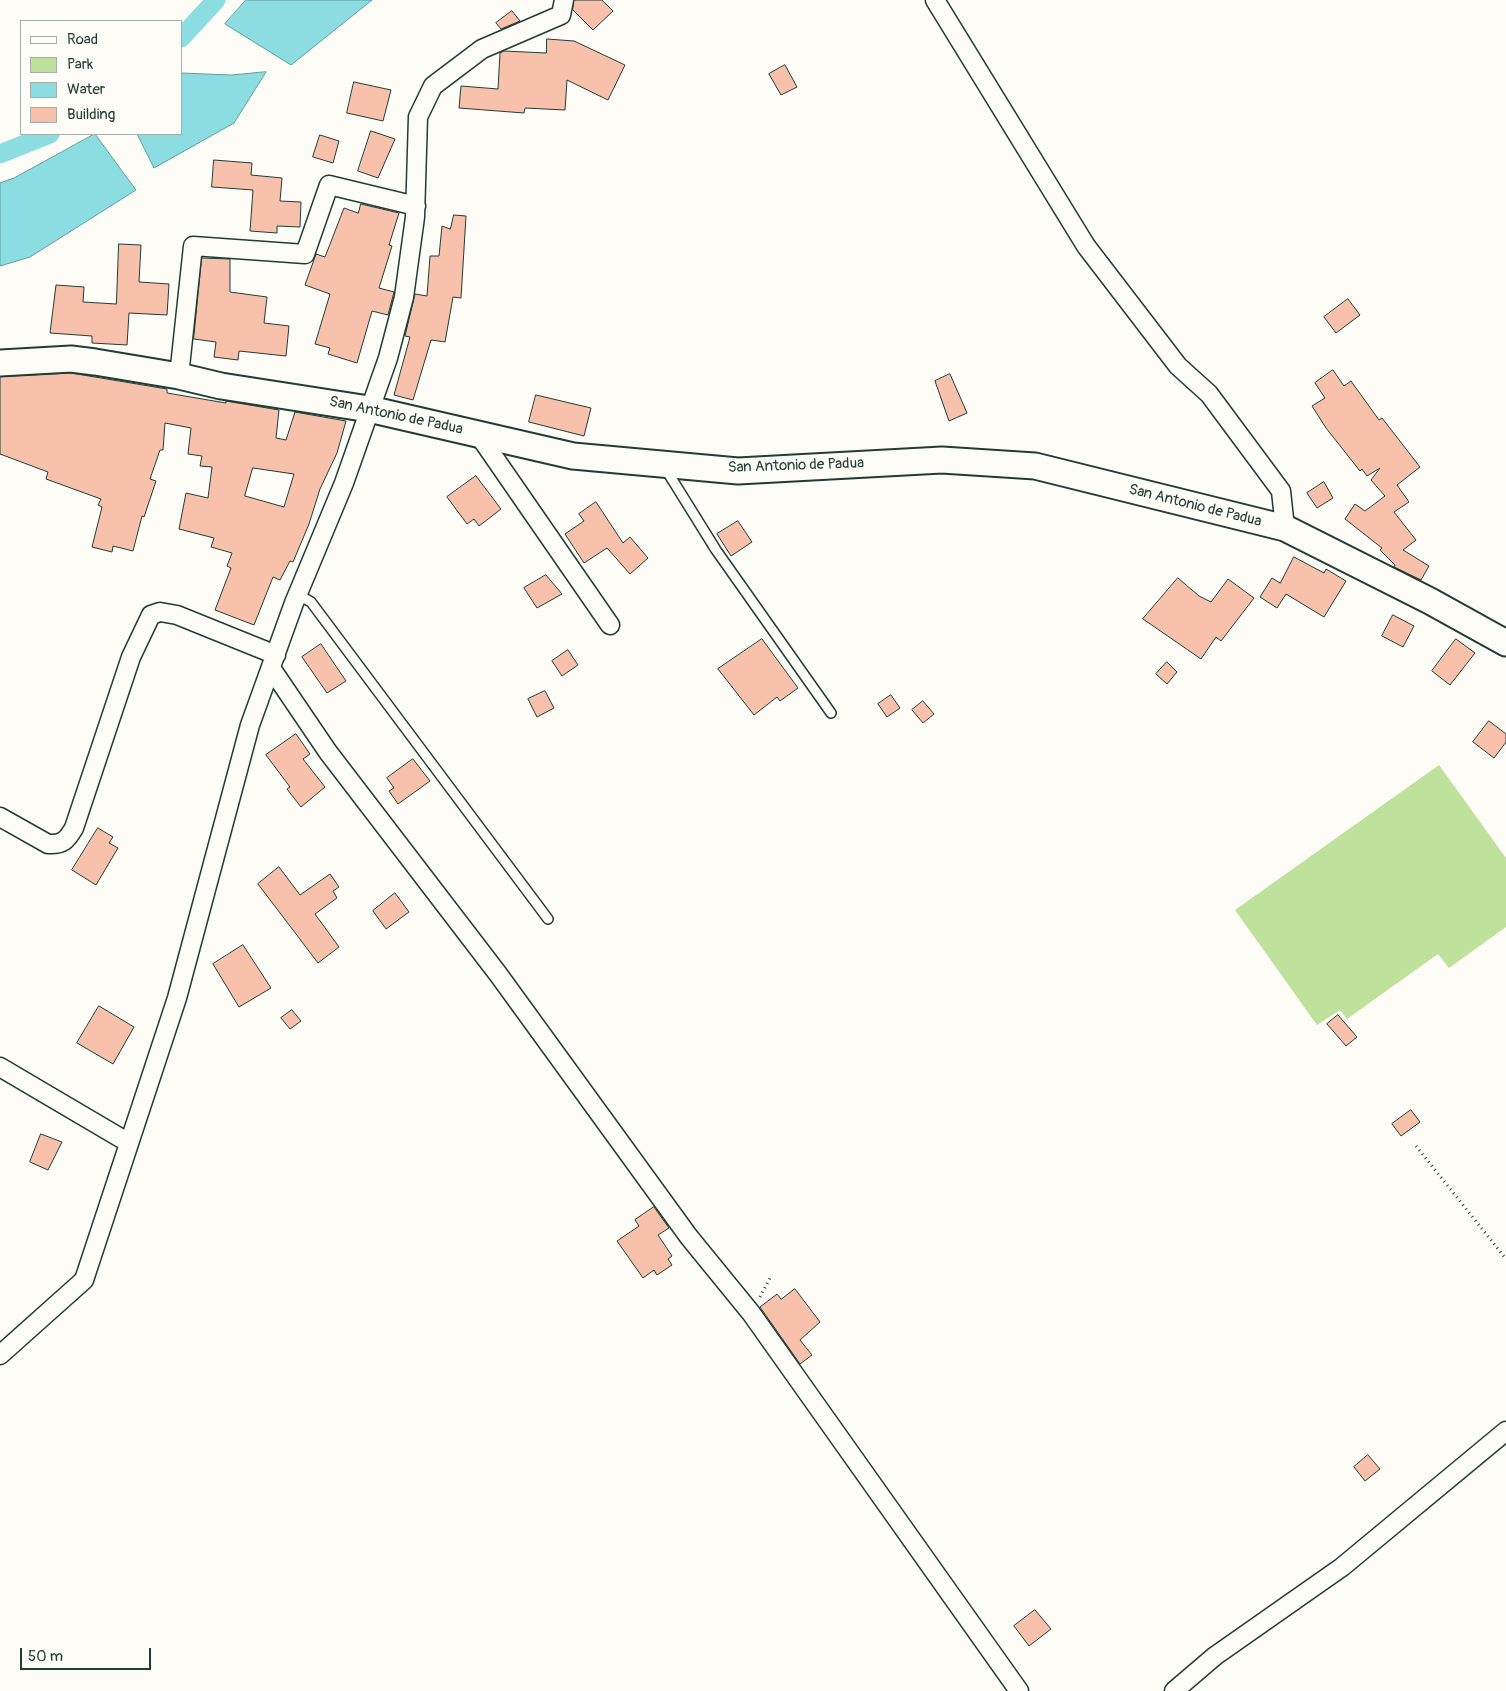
<!DOCTYPE html>
<style>
body{margin:0}
#map{position:relative;width:1506px;height:1691px;overflow:hidden;background:#fdfcf7;font-family:Pangolin,sans-serif}
canvas{display:block}
.legend{position:absolute;left:20px;top:20px;width:162px;height:115px;box-sizing:border-box;background:#fdfcf7;border:1px solid #a4b0a9;margin:0;padding:6px 9px;list-style:none;font-size:15px;color:#1f3d34}
.legend li{display:flex;align-items:center;gap:10px;height:25px}
.legend b{width:25px;border:1px solid #a4b0a9}
.scale{position:absolute;left:20px;top:1648px;width:131px;height:22px;box-sizing:border-box;border:2px solid #1f3d34;border-top:0;padding-left:6px;font-size:15px;line-height:18px;white-space:nowrap;color:#1f3d34;-webkit-text-stroke:4px #fdfcf7;paint-order:stroke}
</style>
<div id="map">
<canvas width="1506" height="1691"></canvas>
<ul class="legend">
<li><b style="height:6px;background:#fdfcf7"></b>Road</li>
<li><b style="height:14px;background:#bee19b"></b>Park</li>
<li><b style="height:14px;background:#8cdde2"></b>Water</li>
<li><b style="height:14px;background:#f8c1ab"></b>Building</li>
</ul>
<div class="scale">50 m</div>
</div>
<script>
const ctx = document.querySelector('canvas').getContext('2d');
ctx.lineJoin = 'round';
function fillPath(path, color) {
  ctx.fillStyle = color;
  ctx.fill(path, 'evenodd');
}
function stroke(path, color, width, dash) {
  ctx.strokeStyle = color;
  ctx.lineWidth = width;
  ctx.lineCap = dash ? 'butt' : 'round';
  ctx.setLineDash(dash || []);
  ctx.stroke(path);
}
function write(font, color, halo, rows, align = 'center') {
  ctx.font = font + ' Pangolin,sans-serif';
  ctx.lineWidth = 4;
  ctx.setLineDash([]);
  ctx.textBaseline = 'middle';
  ctx.strokeStyle = halo;
  ctx.fillStyle = color;
  for (const [text, x, y, turn = 0] of rows) {
    ctx.save();
    ctx.translate(x, y);
    ctx.rotate((+turn || 0) * Math.PI / 180);
    ctx.textAlign = isNaN(turn) ? turn : align;
    if (halo) ctx.strokeText(text, 0, 0);
    ctx.fillText(text, 0, 0);
    ctx.restore();
  }
}
const green = new Path2D(`
 M 1439,765 L 1506,858 L 1506,927 L 1449,968 L 1438,954 L 1347,1019 L 1340,1010 L 1317,1025 L 1235,910 Z`);
const water = new Path2D(`
 M 246,0 L 372,0 L 291,65 L 225,24 Z
 M 266,72 L 234,123 L 154,168 L 137,134 L 181,134 L 181,73 L 231,75 Z
 M 95,134 L 136,190 L 30,257 L 0,266 L 0,183 L 14,178 Z`);
const canal = new Path2D(`
 M 181,38 L 216,0
 M 0,154 L 50,134`);
const building = new Path2D(`
 M 574,0 L 602,0 L 613,11 L 593,30 L 573,10 Z
 M 512,11 L 520,21 L 501,29 L 496,23 Z
 M 547,39 L 574,41 L 625,65 L 608,100 L 567,80 L 565,110 L 525,108 L 524,113 L 459,108 L 461,86 L 498,89 L 500,53 L 504,51 L 546,53 Z
 M 785,65 L 797,87 L 781,95 L 769,74 Z
 M 354,82 L 391,90 L 383,121 L 347,113 Z
 M 371,131 L 395,139 L 378,178 L 358,171 Z
 M 320,135 L 339,141 L 333,163 L 313,157 Z
 M 214,160 L 252,163 L 251,175 L 282,178 L 280,201 L 301,202 L 300,227 L 277,226 L 277,233 L 250,231 L 253,190 L 212,187 Z
 M 361,204 L 399,213 L 389,245 L 392,246 L 379,288 L 394,292 L 388,315 L 372,311 L 357,363 L 328,354 L 330,348 L 315,344 L 330,294 L 305,285 L 316,254 L 325,257 L 344,208 L 358,213 Z
 M 454,215 L 466,216 L 461,298 L 453,297 L 445,342 L 431,340 L 413,400 L 394,395 L 410,337 L 405,336 L 415,294 L 427,296 L 430,256 L 439,256 L 442,226 L 450,229 Z
 M 119,244 L 141,245 L 139,282 L 169,284 L 167,315 L 129,313 L 127,345 L 92,343 L 92,336 L 50,333 L 56,285 L 84,287 L 83,302 L 116,304 Z
 M 202,258 L 230,259 L 230,292 L 267,297 L 264,323 L 289,326 L 286,356 L 239,351 L 238,360 L 214,357 L 216,342 L 194,339 Z
 M 1348,299 L 1360,315 L 1336,333 L 1324,317 Z
 M 1333,370 L 1344,386 L 1351,381 L 1379,420 L 1382,418 L 1420,467 L 1397,485 L 1409,502 L 1394,512 L 1416,540 L 1403,550 L 1429,566 L 1421,580 L 1394,567 L 1395,565 L 1380,550 L 1382,548 L 1345,519 L 1355,504 L 1365,511 L 1385,496 L 1371,480 L 1380,468 L 1367,476 L 1362,469 L 1360,471 L 1326,428 L 1312,406 L 1325,398 L 1315,383 Z
 M 71,373 L 167,389 L 167,393 L 226,403 L 226,401 L 279,410 L 276,438 L 286,440 L 295,412 L 346,421 L 337,453 L 320,489 L 309,524 L 293,562 L 290,561 L 280,580 L 273,577 L 254,625 L 215,610 L 231,568 L 227,566 L 232,553 L 211,547 L 214,538 L 179,529 L 186,493 L 208,498 L 212,467 L 200,466 L 202,456 L 188,454 L 191,428 L 165,423 L 163,450 L 160,450 L 150,479 L 156,481 L 144,517 L 142,516 L 133,551 L 113,546 L 112,552 L 92,547 L 102,507 L 98,505 L 101,499 L 46,479 L 48,472 L 0,454 L 0,377 ZM 253,468 L 294,474 L 284,507 L 245,496 Z
 M 950,374 L 967,413 L 949,421 L 935,381 Z
 M 536,395 L 591,408 L 584,436 L 529,422 Z
 M 476,476 L 501,509 L 479,526 L 474,519 L 467,524 L 447,497 Z
 M 1324,482 L 1333,498 L 1317,508 L 1307,493 Z
 M 596,502 L 623,543 L 630,537 L 648,558 L 630,574 L 607,548 L 584,563 L 565,534 L 584,521 L 579,514 Z
 M 738,521 L 752,542 L 731,556 L 717,534 Z
 M 1294,557 L 1324,573 L 1326,569 L 1346,581 L 1324,617 L 1286,594 L 1277,608 L 1260,597 L 1272,578 L 1280,583 Z
 M 546,575 L 562,594 L 537,608 L 524,588 Z
 M 1178,578 L 1199,596 L 1211,602 L 1228,579 L 1254,598 L 1221,641 L 1216,637 L 1201,659 L 1143,619 Z
 M 1393,615 L 1414,626 L 1403,647 L 1382,636 Z
 M 762,639 L 798,688 L 780,701 L 777,697 L 754,715 L 718,669 Z
 M 1456,639 L 1475,653 L 1450,685 L 1432,671 Z
 M 321,644 L 346,681 L 327,693 L 302,657 Z
 M 568,650 L 578,665 L 562,676 L 552,661 Z
 M 1167,662 L 1177,672 L 1167,684 L 1156,674 Z
 M 545,691 L 554,708 L 537,717 L 528,699 Z
 M 891,695 L 900,708 L 887,717 L 878,704 Z
 M 923,701 L 934,714 L 923,723 L 912,710 Z
 M 1489,721 L 1506,734 L 1506,742 L 1494,758 L 1473,742 Z
 M 296,734 L 310,754 L 303,759 L 325,787 L 301,807 L 287,789 L 290,787 L 266,755 Z
 M 413,759 L 430,781 L 398,804 L 389,791 L 394,788 L 387,778 Z
 M 98,828 L 113,837 L 109,843 L 118,848 L 96,885 L 72,870 Z
 M 279,867 L 300,895 L 330,874 L 339,887 L 333,891 L 337,898 L 315,914 L 339,947 L 318,963 L 258,884 Z
 M 395,893 L 409,912 L 386,929 L 373,911 Z
 M 243,945 L 271,988 L 239,1007 L 213,964 Z
 M 99,1006 L 134,1027 L 113,1064 L 77,1043 Z
 M 292,1010 L 301,1021 L 290,1029 L 281,1018 Z
 M 1338,1015 L 1357,1037 L 1346,1046 L 1327,1024 Z
 M 1411,1110 L 1420,1122 L 1401,1136 L 1392,1124 Z
 M 41,1134 L 62,1142 L 48,1170 L 30,1162 Z
 M 654,1207 L 669,1228 L 658,1235 L 672,1256 L 668,1259 L 672,1265 L 657,1275 L 654,1270 L 643,1278 L 617,1241 L 639,1226 L 635,1220 Z
 M 795,1289 L 820,1322 L 800,1340 L 812,1355 L 800,1364 L 760,1307 L 777,1294 L 781,1299 Z
 M 1368,1455 L 1380,1469 L 1365,1481 L 1354,1467 Z
 M 1035,1610 L 1051,1629 L 1029,1646 L 1014,1626 Z`);
const path = new Path2D(`
 M 1416,1146 L 1506,1259
 M 760,1297 L 770,1278`);
const lane = new Path2D(`
 M 665,468 L 716,550 L 831,713
 M 297,594 L 311,602 L 548,919`);
const street = new Path2D(`
 M 935,0 L 1086,246 L 1178,366 L 1209,394 L 1281,491 L 1285,528
 M 179,376 L 193,246 L 305,254 L 329,185 L 416,206
 M 478,434 L 610,625
 M 271,668 L 328,752 L 498,974 L 689,1237 L 751,1313 L 1019,1691
 M 0,817 L 48,844 C 63,845 67,840 74,828 L 131,657 L 151,615 L 160,612 L 177,615 L 276,655
 M 0,1067 L 129,1143
 M 0,1355 L 84,1280 L 177,998 L 250,725 L 294,603 L 344,483 L 388,358 L 404,297 L 415,217 L 418,117 L 433,86 L 482,49 L 561,15 L 564,0
 M 1174,1691 L 1215,1656 L 1342,1567 L 1506,1431`);
const secondary = new Path2D(`
 M 0,363 L 71,359 L 95,362 L 179,376 L 221,386 L 369,409 L 573,456 L 738,471 L 942,460 L 1035,466 L 1285,528 L 1430,601 L 1506,643`);
const streetNames = [
 ["San Antonio de Padua",396,416,12],
 ["San Antonio de Padua",796,466,-2],
 ["San Antonio de Padua",1195,506,14]
];
fillPath(green, '#bee19b');
fillPath(water, '#8cdde2');
stroke(water, '#609d9c', 1);
stroke(canal, '#8cdde2', 19);
fillPath(building, '#f8c1ab');
stroke(building, '#1f3d34', 1);
stroke(lane, '#1f3d34', 12);
stroke(street, '#1f3d34', 21);
stroke(secondary, '#1f3d34', 29);
stroke(path, '#1f3d34', 3, [1, 4]);
stroke(lane, '#fdfcf7', 9);
stroke(street, '#fdfcf7', 18);
stroke(secondary, '#fdfcf7', 25);
write('15px', '#1f3d34', '#fdfcf7', streetNames);
</script>
